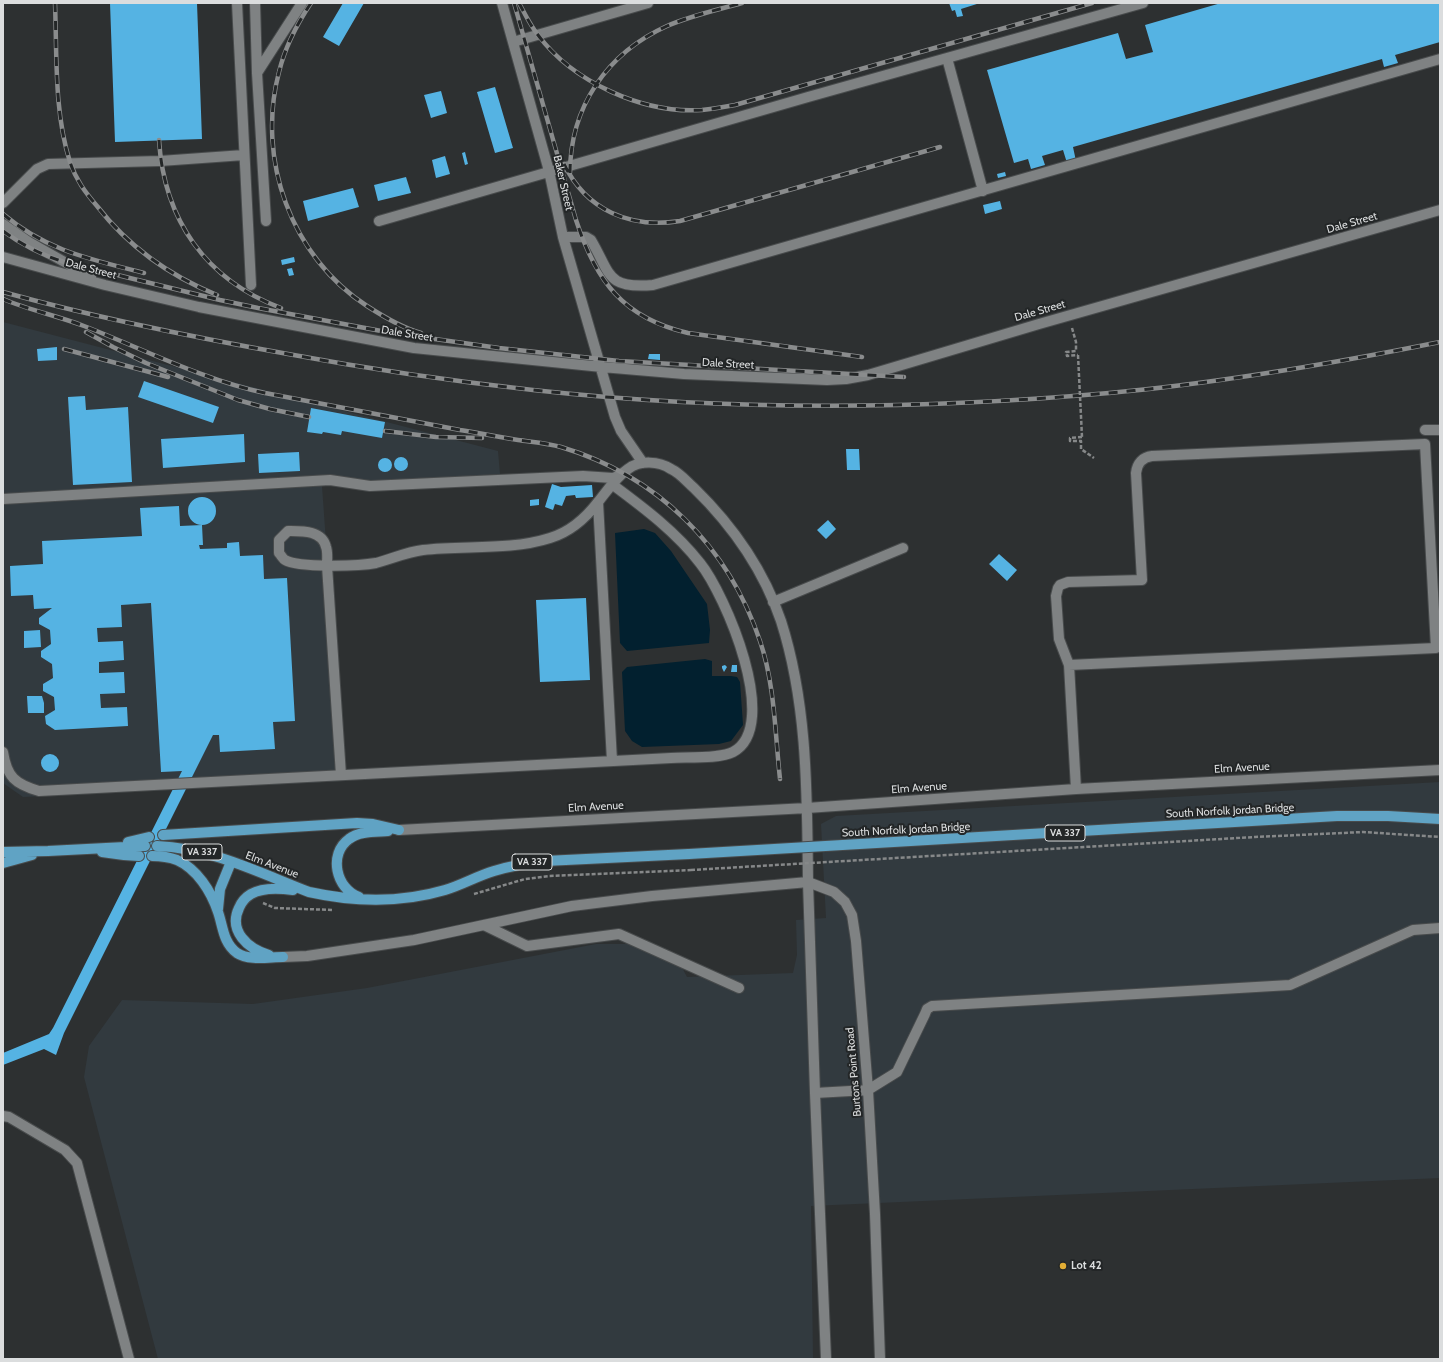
<!DOCTYPE html>
<style>
body{margin:0}
#map{position:relative;width:1443px;height:1362px;overflow:hidden;background:#2d3031;font-family:Cabin,sans-serif}
canvas{display:block}
.frame{position:absolute;inset:0;border:4px solid #dbddde;pointer-events:none}
</style>
<div id="map">
<canvas width="1443" height="1362"></canvas>
<div class="frame"></div>
</div>
<script>
const ctx = document.querySelector('canvas').getContext('2d');
ctx.lineJoin = 'round';
function fillPath(path, color) {
  ctx.fillStyle = color;
  ctx.fill(path, 'evenodd');
}
function stroke(path, color, width, dash) {
  ctx.strokeStyle = color;
  ctx.lineWidth = width;
  ctx.lineCap = dash ? 'butt' : 'round';
  ctx.setLineDash(dash || []);
  ctx.stroke(path);
}
function write(font, color, halo, rows, align = 'center') {
  ctx.font = font + ' Cabin,sans-serif';
  ctx.lineWidth = 4;
  ctx.setLineDash([]);
  ctx.textBaseline = 'middle';
  ctx.strokeStyle = halo;
  ctx.fillStyle = color;
  for (const [text, x, y, turn = 0] of rows) {
    ctx.save();
    ctx.translate(x, y);
    ctx.rotate((+turn || 0) * Math.PI / 180);
    ctx.textAlign = isNaN(turn) ? turn : align;
    if (halo) ctx.strokeText(text, 0, 0);
    ctx.fillText(text, 0, 0);
    ctx.restore();
  }
}
const built = new Path2D(`
 M 3,322 L 498,451 L 500,474 L 322,486 L 343,781 L 23,797 L 3,783 Z
 M 1440,782 L 1440,1178 L 811,1206 L 813,1359 L 158,1359 L 84,1077 L 89,1046 L 122,1000 L 253,1004 L 367,988 L 596,944 L 638,944 L 677,958 L 687,977 L 793,973 L 797,955 L 796,920 L 826,918 L 821,824 L 836,816 Z`);
const water = new Path2D(`
 M 644,529 L 655,533 L 671,551 L 707,604 L 710,630 L 709,643 L 627,651 L 620,643 L 615,533 Z
 M 705,659 L 712,661 L 712,676 L 731,676 L 737,677 L 740,682 L 743,725 L 731,741 L 719,744 L 642,747 L 632,741 L 625,731 L 622,672 L 627,667 Z`);
const building = new Path2D(`
 M 110,3 L 197,3 L 202,139 L 115,142 Z
 M 343,3 L 364,3 L 339,46 L 323,37 Z
 M 949,3 L 980,3 L 961,9 L 963,16 L 957,17 L 955,10 L 952,11 Z
 M 1221,3 L 1440,3 L 1440,42 L 1395,55 L 1398,63 L 1384,67 L 1382,59 L 1073,147 L 1076,161 L 1067,163 L 1063,150 L 1042,156 L 1045,165 L 1031,169 L 1028,159 L 1014,163 L 987,70 L 1118,33 L 1126,59 L 1153,52 L 1145,25 Z
 M 495,87 L 513,148 L 495,153 L 477,92 Z
 M 441,91 L 447,113 L 431,118 L 424,95 Z
 M 465,152 L 468,164 L 465,165 L 462,153 Z
 M 445,156 L 450,174 L 436,178 L 432,160 Z
 M 1005,172 L 1006,176 L 998,178 L 997,174 Z
 M 406,177 L 411,193 L 378,201 L 374,185 Z
 M 353,188 L 359,207 L 308,221 L 303,201 Z
 M 1000,201 L 1002,209 L 985,214 L 983,205 Z
 M 294,257 L 295,262 L 282,265 L 281,260 Z
 M 292,268 L 294,275 L 289,276 L 287,269 Z
 M 57,347 L 57,360 L 38,361 L 37,349 Z
 M 649,354 L 660,354 L 660,360 L 648,359 Z
 M 144,381 L 219,407 L 213,423 L 138,397 Z
 M 85,396 L 86,410 L 128,407 L 132,482 L 73,485 L 68,397 Z
 M 311,408 L 385,422 L 382,438 L 342,431 L 341,435 L 323,432 L 322,434 L 307,432 Z
 M 244,434 L 245,462 L 163,468 L 161,439 Z
 M 846,449 L 859,449 L 860,470 L 847,470 Z
 M 299,452 L 300,471 L 259,473 L 258,454 Z
 M394 464a7 7 0 1 1 14 0a7 7 0 1 1-14 0Z
 M378 465a7 7 0 1 1 14 0a7 7 0 1 1-14 0Z
 M 552,484 L 561,487 L 592,485 L 593,497 L 576,498 L 575,495 L 566,496 L 562,506 L 555,504 L 553,510 L 545,507 Z
 M188 511a14 14 0 1 1 28 0a14 14 0 1 1-28 0Z
 M 539,499 L 539,505 L 530,506 L 530,500 Z
 M 179,506 L 180,526 L 202,525 L 203,545 L 199,545 L 200,549 L 227,548 L 227,543 L 239,542 L 240,556 L 263,555 L 264,579 L 287,578 L 295,721 L 273,722 L 275,749 L 220,752 L 219,735 L 213,735 L 64,1033 L 56,1055 L 44,1049 L 3,1065 L 3,1053 L 49,1034 L 53,1028 L 182,771 L 161,772 L 151,603 L 121,605 L 122,627 L 97,628 L 98,642 L 123,641 L 124,660 L 99,662 L 99,673 L 124,672 L 125,693 L 100,694 L 101,708 L 127,707 L 128,726 L 55,730 L 46,724 L 45,716 L 55,710 L 54,697 L 43,691 L 43,684 L 53,678 L 52,664 L 41,657 L 41,651 L 51,644 L 50,630 L 39,624 L 39,618 L 52,608 L 34,609 L 33,595 L 11,596 L 10,566 L 43,564 L 42,541 L 142,536 L 140,508 Z
 M 828,520 L 836,529 L 826,539 L 817,530 Z
 M 999,554 L 1017,570 L 1007,581 L 989,564 Z
 M 586,598 L 590,680 L 540,682 L 536,600 Z
 M 40,630 L 41,647 L 24,648 L 24,631 Z
 M 725,665 L 727,667 L 724,672 L 722,668 L 722,666 Z
 M 732,665 L 737,665 L 737,672 L 731,672 Z
 M 27,696 L 42,696 L 44,703 L 44,713 L 28,713 Z
 M41 763a9 9 0 1 1 18 0a9 9 0 1 1-18 0Z`);
const path = new Path2D(`
 M 1072,328 L 1076,342 L 1076,351 L 1066,352 L 1067,356 L 1078,355
 M 1082,437 L 1070,438 L 1070,441 L 1081,441 L 1081,449 L 1094,458
 M 474,894 L 525,879 L 549,876 L 691,870
 M 263,903 L 275,908 L 333,910`);
const minor = new Path2D(`
 M 237,3 L 251,285
 M 255,3 L 257,73 L 266,221
 M 502,3 L 549,171 L 563,237 L 615,417 L 621,431 L 643,463
 M 513,42 L 648,3
 M 947,58 L 983,191
 M 257,73 L 302,3
 M 3,203 L 37,169 L 48,164 L 160,161 L 244,155
 M 379,221 L 808,97 L 1143,3
 M 3,224 L 29,242 L 91,277
 M 563,237 L 586,237 L 591,240 C 611,274 606,289 653,285 L 1440,59
 M 3,257 L 105,285 L 199,307 L 414,348 L 602,367 L 684,374 L 827,380 L 846,379 L 868,375 L 1039,324 L 1440,210
 M 1425,430 L 1440,430
 M 3,499 L 330,480 L 370,486 L 583,476 L 613,478 L 620,475
 M 773,602 L 903,548
 M 1069,665 L 1436,648 L 1425,444 L 1152,456 C 1143,457 1137,463 1136,473 L 1142,580 L 1068,582 L 1060,585 L 1058,588 L 1056,596 L 1059,639 L 1069,665 L 1076,789
 M 3,752 C 7,777 15,784 39,791 L 671,758 C 687,757 720,759 733,752 C 782,726 725,594 700,563 C 676,532 644,508 613,485
 M 612,761 L 598,502 C 607,491 616,477 628,469 C 640,460 659,461 671,469 C 680,473 687,482 694,488 C 732,525 764,571 781,621 C 808,705 807,796 808,882 L 834,892 L 845,902 L 852,915 L 856,941 L 868,1090 L 875,1214 L 880,1359
 M 341,775 L 327,566 C 327,560 328,552 326,547 C 322,530 302,531 288,531 L 279,540 L 279,553 C 281,555 283,559 285,560 C 298,568 360,566 376,563 C 392,559 406,552 423,550 C 464,545 509,551 550,538 C 570,532 585,519 598,502
 M 399,830 L 807,808 L 1076,789 L 1440,770
 M 484,925 L 527,946 L 619,934 L 739,988
 M 283,957 L 307,956 L 414,940 L 572,906 L 652,896 L 808,882 L 815,1093
 M 3,1116 L 9,1117 L 65,1150 L 77,1163 L 129,1359
 M 826,1359 L 815,1093 L 868,1090 L 897,1072 L 925,1014 L 927,1009 L 932,1006 L 1290,985 L 1413,930 L 1440,928`);
const major = new Path2D(`
 M 163,835 L 357,823 L 373,824 L 399,830
 M 128,842 L 149,837
 M 157,846 C 211,848 260,873 309,892 C 354,902 401,903 445,890 C 462,885 477,876 494,871 C 510,866 528,863 545,861 L 689,854
 M 3,852 L 48,851 L 145,846
 M 102,852 L 124,855 L 139,856
 M 152,856 C 161,856 169,857 177,860 C 197,869 211,891 218,912 C 223,926 223,943 237,953 C 249,961 269,957 283,957
 M 3,863 L 32,855
 M 359,897 C 336,889 328,854 349,839 C 359,831 375,832 388,831
 M 218,909 L 220,889 L 231,862
 M 269,955 C 248,949 228,931 239,908 C 241,903 246,897 251,894 C 263,887 279,888 293,890`);
const rail = new Path2D(`
 M 55,3 C 57,56 54,112 70,162 C 76,180 85,192 97,206 C 128,246 170,276 217,295
 M 311,3 C 297,24 285,47 279,72 C 256,159 291,257 367,306 C 384,317 402,328 421,333
 M 514,3 L 576,220 C 596,281 623,318 688,333 L 862,357
 M 519,3 C 525,14 530,25 538,35 C 573,82 643,114 702,110 C 713,109 724,107 735,105 L 1092,3
 M 159,140 C 164,220 206,280 281,308
 M 564,164 C 586,210 630,229 680,221 L 940,147
 M 570,173 C 570,107 607,53 667,26 C 690,16 717,10 742,3
 M 3,214 C 47,251 90,259 144,273
 M 3,231 C 22,245 42,255 64,262 L 220,300 L 258,308 L 392,333 L 499,348 L 619,361 L 904,377
 M 3,292 C 97,318 192,337 288,354 C 369,369 451,381 533,390 C 724,411 918,410 1109,393 C 1220,383 1330,364 1440,342
 M 3,299 C 29,310 58,316 84,326 C 143,349 204,380 265,393 C 330,405 395,418 460,430 C 479,433 498,437 518,440 C 532,442 547,443 561,447 C 658,476 728,546 760,641 C 775,685 775,734 780,779
 M 86,332 L 113,347 L 146,363 L 238,400 L 270,409 L 309,417
 M 64,349 L 168,377
 M 385,431 L 436,437 L 482,438`);
const pathBridge = new Path2D(`
 M 1078,355 L 1082,437
 M 691,870 L 1255,837 L 1363,832 L 1440,837`);
const majorBridge = new Path2D(`
 M 689,854 L 1337,816 L 1388,816 L 1440,819`);
const markers = [
 [1063,1266,4,"#e3ae35"]
];
const shields = [
 [1065,833,40],
 [202,852,40],
 [532,862,40]
];
const shieldNames = [
 ["VA 337",1065,833],
 ["VA 337",202,852],
 ["VA 337",532,862]
];
const streetNames = [
 ["Baker Street",563,183,77],
 ["Dale Street",1352,223,-16],
 ["Dale Street",91,269,15],
 ["Dale Street",1040,311,-16],
 ["Dale Street",407,334,9],
 ["Dale Street",728,364,3],
 ["Elm Avenue",1242,768,-3],
 ["Elm Avenue",919,788,-4],
 ["Elm Avenue",596,807,-3],
 ["South Norfolk Jordan Bridge",1230,811,-3],
 ["South Norfolk Jordan Bridge",906,830,-3],
 ["Elm Avenue",272,865,21],
 ["Burtons Point Road",854,1072,-95]
];
const poiNames = [
 ["Lot 42",1071,1266]
];
fillPath(built, '#323a3f');
fillPath(water, '#02202f');
fillPath(building, '#55b3e3');
stroke(minor, '#484b4c', 12);
stroke(major, '#484b4c', 12);
stroke(path, '#868889', 2.5, [4, 2]);
stroke(minor, '#7f8283', 10);
stroke(major, '#60a3c4', 10);
stroke(rail, '#8a8c8d', 4.5);
stroke(rail, '#232627', 3, [9]);
stroke(majorBridge, '#484b4c', 12, []);
stroke(pathBridge, '#868889', 2.5, [4, 2]);
stroke(majorBridge, '#60a3c4', 10);
for (const [x, y, r, color] of markers) {
  const dot = new Path2D();
  dot.arc(x, y, r, 0, 2 * Math.PI);
  ctx.fillStyle = color;
  ctx.fill(dot);
  stroke(dot, '#232627', 1.5);
}
for (const [x, y, w] of shields) {
  const box = new Path2D();
  box.roundRect(x - w / 2, y - 8, w, 16, 3);
  ctx.fillStyle = '#232627';
  ctx.fill(box);
  stroke(box, '#dbddde', 1);
}
write('bold 10px', '#dbddde', null, shieldNames);
write('11px', '#dbddde', '#232627', streetNames);
write('bold 11px', '#dbddde', '#232627', poiNames, 'left');
</script>
